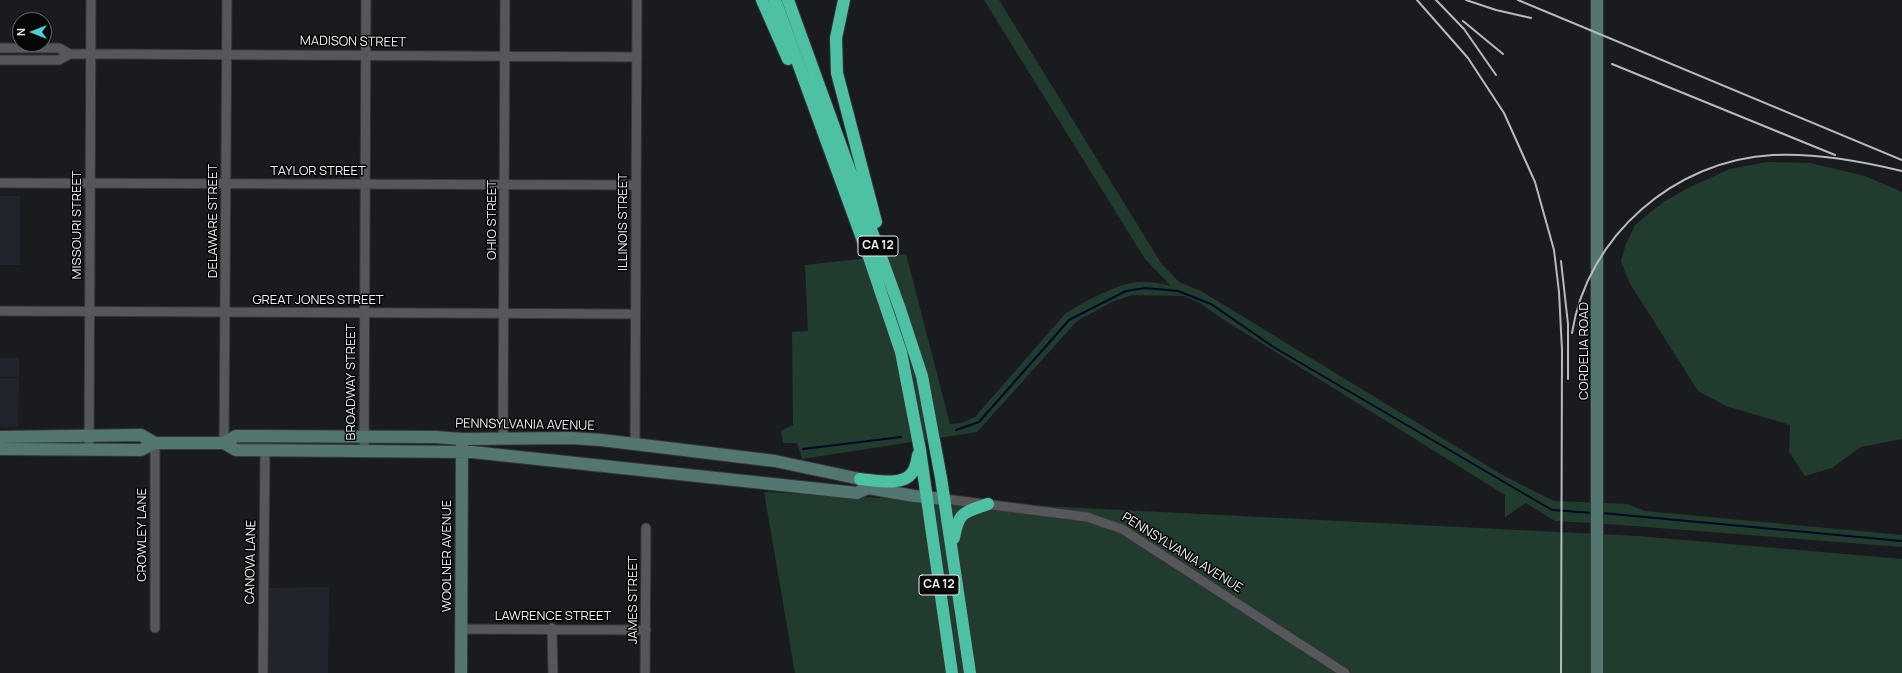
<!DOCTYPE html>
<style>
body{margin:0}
#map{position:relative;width:1902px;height:673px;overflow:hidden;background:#1a1b1e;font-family:Manrope,sans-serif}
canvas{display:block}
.north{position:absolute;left:12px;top:12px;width:40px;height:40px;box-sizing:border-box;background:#060607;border:1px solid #646466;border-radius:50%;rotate:270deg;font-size:11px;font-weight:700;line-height:16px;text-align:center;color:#f0f1f4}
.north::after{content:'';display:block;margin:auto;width:14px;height:18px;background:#52cdd0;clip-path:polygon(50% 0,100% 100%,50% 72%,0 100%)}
</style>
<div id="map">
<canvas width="1902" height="673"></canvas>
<div class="north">N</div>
</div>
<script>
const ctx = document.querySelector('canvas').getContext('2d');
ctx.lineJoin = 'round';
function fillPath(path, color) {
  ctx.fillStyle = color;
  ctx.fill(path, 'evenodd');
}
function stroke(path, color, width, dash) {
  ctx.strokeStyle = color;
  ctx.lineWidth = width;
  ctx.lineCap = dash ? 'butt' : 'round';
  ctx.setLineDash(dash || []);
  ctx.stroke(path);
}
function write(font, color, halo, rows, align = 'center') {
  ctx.font = font + ' Manrope,sans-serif';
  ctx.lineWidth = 3;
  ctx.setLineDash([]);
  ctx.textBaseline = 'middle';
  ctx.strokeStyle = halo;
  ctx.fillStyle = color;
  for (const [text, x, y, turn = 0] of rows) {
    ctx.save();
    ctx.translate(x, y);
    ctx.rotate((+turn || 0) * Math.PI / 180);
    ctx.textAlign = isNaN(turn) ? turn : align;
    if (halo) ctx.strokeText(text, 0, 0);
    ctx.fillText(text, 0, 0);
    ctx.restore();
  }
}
const built = new Path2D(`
 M 0,196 L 20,196 L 20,265 L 0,265 Z
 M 0,358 L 19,358 L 19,377 L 0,377 Z
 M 0,378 L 19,378 L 18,427 L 0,427 Z
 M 329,587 L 328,673 L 268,673 L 268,588 Z`);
const green = new Path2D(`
 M 984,0 L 999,0 L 1161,263 L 1179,282 L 1201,291 L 1506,477 L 1554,501 L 1627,504 L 1645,511 L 1902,535 L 1902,547 L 1608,524 L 1555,521 L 1526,503 L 1505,517 L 1505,495 L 1221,318 L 1200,303 L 1184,296 L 1132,295 L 1114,301 L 1077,321 L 977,432 L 802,459 L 797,443 L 783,443 L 781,431 L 793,425 L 792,332 L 808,331 L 805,265 L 906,254 L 950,424 L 962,423 L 975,417 L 1065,314 C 1081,303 1120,282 1140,282 C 1150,281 1161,284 1171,286 L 1145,259 Z
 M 1767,162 L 1810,163 L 1865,176 L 1902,192 L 1902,439 L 1861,447 L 1832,468 L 1805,476 L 1789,452 L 1790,425 L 1726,406 L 1698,391 L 1629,282 L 1621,261 L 1626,244 L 1635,225 L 1663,202 L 1690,187 L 1730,169 Z
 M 764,492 L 1638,536 L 1902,559 L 1902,673 L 795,673 Z`);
const stream = new Path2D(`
 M 956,430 L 979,422 L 1069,320 L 1126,291 L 1145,288 L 1178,291 L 1211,304 L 1275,348 L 1552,510 L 1593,513
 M 803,449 L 901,437
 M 1602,513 L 1902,541`);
const street = new Path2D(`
 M 0,48 L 59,48 L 70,54 L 104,54 L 637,57
 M 0,60 L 59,60 L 70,54
 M 0,183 L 636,185
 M 0,311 L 635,314
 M 503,439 L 505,0
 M 224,443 L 227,0
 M 635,444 L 637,0
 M 89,450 L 91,0
 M 364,451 L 366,0
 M 945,499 L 1087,517 L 1122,529 L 1345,673
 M 155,628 L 155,443
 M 552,628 L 553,673
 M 461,629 L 646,630
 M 263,673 L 265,451
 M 645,673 L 646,528`);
const secondary = new Path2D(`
 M 1597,0 L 1597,673
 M 0,437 L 141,435 L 155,443
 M 224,443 L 236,450 L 472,452 L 857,493 L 868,488 L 914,496 L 945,499
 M 0,449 L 141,450 L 155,443 L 224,443 L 236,436 L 435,437 L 462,439 L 571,438 L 601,440 L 775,461 L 860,479 L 868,488
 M 461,673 L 462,445`);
const highway = new Path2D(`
 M 762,0 L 788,59
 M 775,0 L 870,260 L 901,352 L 920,450 L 952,673
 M 788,0 L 900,309 L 922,376 L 941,478 L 970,673
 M 844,0 L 836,38 L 837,73 L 876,222
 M 860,479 C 874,480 902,487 912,473 C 916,468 917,461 918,455
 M 954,538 C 959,511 963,513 988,504`);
const rail = new Path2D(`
 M 1417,0 L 1468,58 L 1504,113 L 1535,182 L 1554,250 L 1559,292 L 1562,350 L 1561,673
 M 1436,0 L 1464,29 L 1496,75
 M 1466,0 L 1496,10 L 1531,18
 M 1518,0 L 1902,160
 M 1463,21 L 1503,54
 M 1612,64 L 1835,155
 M 1561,261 L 1568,324 L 1568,379
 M 1572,333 C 1587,236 1675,160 1773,155 C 1815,153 1861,161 1902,171`);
const shields = [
 [878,246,40],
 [939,585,40]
];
const shieldNames = [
 ["CA 12",878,246],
 ["CA 12",939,585]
];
const streetNames = [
 ["MADISON STREET",353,42,1],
 ["TAYLOR STREET",318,171],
 ["OHIO STREET",492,220,-90],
 ["DELAWARE STREET",213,221,-90],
 ["ILLINOIS STREET",623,222,-90],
 ["MISSOURI STREET",77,225,-90],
 ["GREAT JONES STREET",318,300],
 ["CORDELIA ROAD",1584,351,-90],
 ["BROADWAY STREET",351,382,-90],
 ["PENNSYLVANIA AVENUE",525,425,1],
 ["CROWLEY LANE",142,535,-90],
 ["PENNSYLVANIA AVENUE",1182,553,32],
 ["WOOLNER AVENUE",447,556,-90],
 ["CANOVA LANE",251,562,-89],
 ["JAMES STREET",633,600,-90],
 ["LAWRENCE STREET",553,616]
];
fillPath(built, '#21242c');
fillPath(green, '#223b2f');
stroke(stream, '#000823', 2);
stroke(street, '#343537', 11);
stroke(secondary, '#343537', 14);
stroke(highway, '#343537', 14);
stroke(street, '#55575a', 9);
stroke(secondary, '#537770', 12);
stroke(highway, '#4ec1a4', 12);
stroke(rail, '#b9babd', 2);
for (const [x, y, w] of shields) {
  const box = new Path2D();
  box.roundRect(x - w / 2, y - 10, w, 20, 3);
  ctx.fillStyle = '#060607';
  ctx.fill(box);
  stroke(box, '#f0f1f4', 1);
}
write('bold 12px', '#f0f1f4', null, shieldNames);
write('13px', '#f0f1f4', '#060607', streetNames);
</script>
